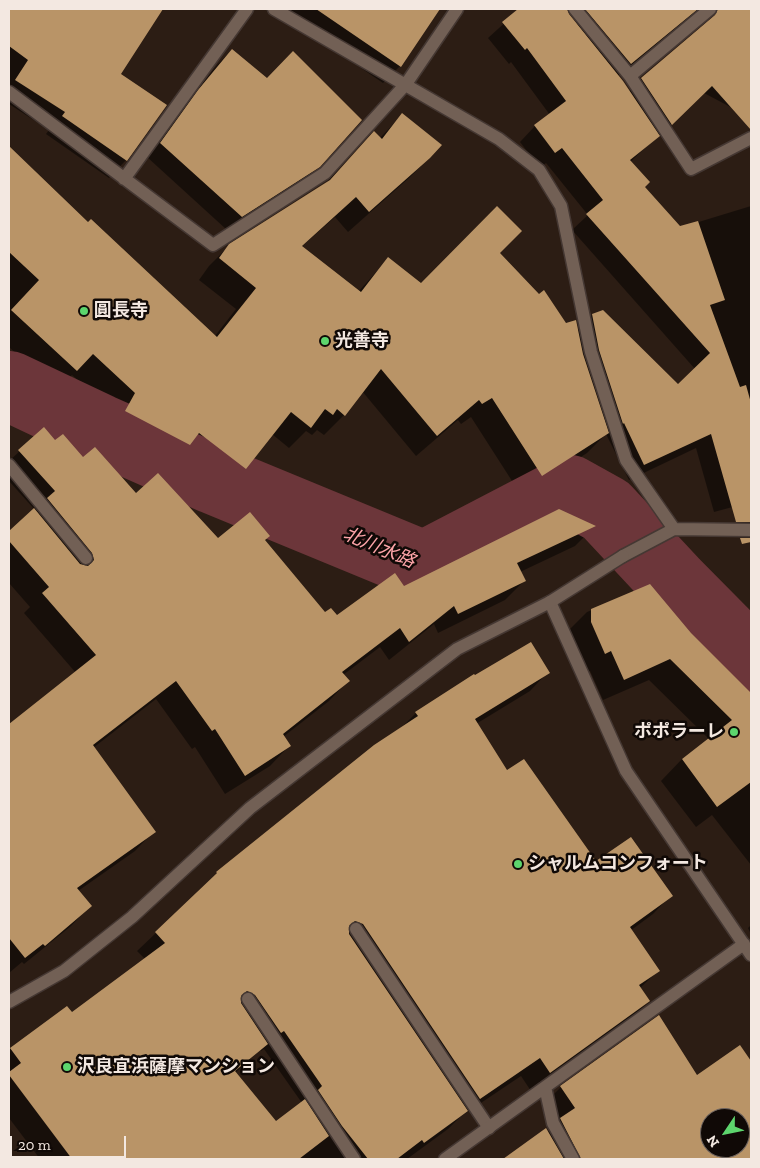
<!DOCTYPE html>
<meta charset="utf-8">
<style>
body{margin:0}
#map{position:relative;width:760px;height:1168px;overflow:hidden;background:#2c1d14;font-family:"Zilla Slab",serif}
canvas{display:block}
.frame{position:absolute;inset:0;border:10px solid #f3e8e1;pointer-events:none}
.north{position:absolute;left:700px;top:1108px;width:50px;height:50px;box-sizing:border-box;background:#100906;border:1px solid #6b625e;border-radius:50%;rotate:236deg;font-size:14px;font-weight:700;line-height:20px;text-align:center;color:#f3e8e1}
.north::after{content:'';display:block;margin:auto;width:18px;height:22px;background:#5dd56d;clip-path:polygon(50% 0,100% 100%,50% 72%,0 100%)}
.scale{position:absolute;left:10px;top:1136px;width:116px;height:22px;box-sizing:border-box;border:2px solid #f3e8e1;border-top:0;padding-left:6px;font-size:15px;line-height:18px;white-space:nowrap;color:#f3e8e1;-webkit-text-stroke:4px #100906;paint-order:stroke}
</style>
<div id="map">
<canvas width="760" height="1168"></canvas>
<div class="frame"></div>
<div class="north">N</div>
<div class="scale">20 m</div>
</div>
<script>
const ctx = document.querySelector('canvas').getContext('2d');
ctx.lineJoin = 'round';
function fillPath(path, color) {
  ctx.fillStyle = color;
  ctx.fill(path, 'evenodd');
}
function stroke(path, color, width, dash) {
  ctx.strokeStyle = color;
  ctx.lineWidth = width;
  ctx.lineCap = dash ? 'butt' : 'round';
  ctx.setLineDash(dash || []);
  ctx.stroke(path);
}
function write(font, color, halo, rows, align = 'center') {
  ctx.font = font + ' "Zilla Slab","Noto Sans JP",serif';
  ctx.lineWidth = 5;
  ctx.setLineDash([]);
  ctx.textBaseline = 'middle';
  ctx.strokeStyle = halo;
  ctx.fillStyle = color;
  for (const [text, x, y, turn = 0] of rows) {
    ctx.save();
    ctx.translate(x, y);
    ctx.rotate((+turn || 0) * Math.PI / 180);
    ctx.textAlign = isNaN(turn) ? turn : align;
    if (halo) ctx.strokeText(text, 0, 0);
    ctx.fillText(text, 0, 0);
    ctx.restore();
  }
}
const shadow = new Path2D(`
 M 9,9 L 153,9 L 119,74 L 126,160 L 109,178 L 46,134 L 49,130 L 9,104 Z
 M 285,9 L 439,9 L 400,66 L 383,83 L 298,25 Z
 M 520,9 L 543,9 L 562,32 L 575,24 L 591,9 L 699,9 L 618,76 L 629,91 L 642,78 L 726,9 L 751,9 L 751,118 L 704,93 L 630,162 L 643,187 L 679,228 L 751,206 L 751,502 L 714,512 L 696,448 L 629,480 L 606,434 L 587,453 L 521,495 L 471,417 L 461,424 L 458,420 L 416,456 L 362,391 L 344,415 L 324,435 L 317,430 L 312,435 L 306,431 L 289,448 L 272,434 L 245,468 L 225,489 L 179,454 L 168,464 L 106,432 L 116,415 L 72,375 L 56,391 L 9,347 L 9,148 L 88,224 L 215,336 L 236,309 L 199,280 L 209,266 L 230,245 L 326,183 L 374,133 L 380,138 L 402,115 L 430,157 L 409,178 L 348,232 L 335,217 L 301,247 L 358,292 L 388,259 L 421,285 L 499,253 L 566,325 L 577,331 L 592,315 L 602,312 L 678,386 L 695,369 L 572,230 L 588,215 L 546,163 L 540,168 L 520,142 L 535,126 L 550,115 L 511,62 L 509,64 L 488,38 Z
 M 232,50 L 267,80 L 319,166 L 304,180 L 227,230 L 147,157 L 185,105 L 218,64 Z
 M 44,429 L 55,442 L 136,495 L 218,540 L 264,541 L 325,614 L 337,617 L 404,587 L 594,527 L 575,546 L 520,572 L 524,581 L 505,600 L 438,633 L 434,624 L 389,660 L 380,647 L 343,675 L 348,681 L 329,701 L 283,737 L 289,746 L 270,766 L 225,794 L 195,747 L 192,749 L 156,699 L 93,748 L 154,831 L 135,851 L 78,891 L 90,906 L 71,926 L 24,964 L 22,962 L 9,973 L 9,725 L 76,673 L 24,613 L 30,607 L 9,583 L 9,532 L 35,510 L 9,481 L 9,461 Z
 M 650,586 L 690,634 L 751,694 L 751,865 L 712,815 L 696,827 L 661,781 L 682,759 L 709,739 L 649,680 L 603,700 L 590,671 L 584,674 L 566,633 L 587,612 Z
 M 548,672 L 530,691 L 476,724 L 507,771 L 596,863 L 671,895 L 653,914 L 630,931 L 658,971 L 640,988 L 649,1001 L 630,1020 L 531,1091 L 521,1076 L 460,1117 L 448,1129 L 407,1159 L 403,1158 L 401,1159 L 40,1159 L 9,1118 L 9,1050 L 67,1008 L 71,1014 L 145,959 L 137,951 L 199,892 L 198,891 L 217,873 L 375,746 L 398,731 L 416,713 L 474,676 ZM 264,1049 L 302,1103 L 276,1122 L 235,1073 L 260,1050 L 261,1051 Z
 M 751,925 L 751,934 L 748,928 Z
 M 659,1017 L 697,1076 L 740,1047 L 751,1063 L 751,1159 L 505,1159 L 546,1130 L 548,1132 L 557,1123 L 544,1104 L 561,1087 ZM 710,1118 L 740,1118 L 740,1148 L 710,1148 Z`);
const river = new Path2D(`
 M 9,386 L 100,429 L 213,479 L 424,566 L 570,490 L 606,510 L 675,584 L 751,661`);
const building = new Path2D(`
 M 9,9 L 163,9 L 121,74 L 167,105 L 127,161 L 62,116 L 65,112 L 15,80 L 28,60 L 9,46 Z
 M 316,9 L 440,9 L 401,67 Z
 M 518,9 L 567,9 L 569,14 L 623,81 L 660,136 L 630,160 L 650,182 L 645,187 L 680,226 L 698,221 L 725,300 L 710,305 L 740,387 L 746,385 L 751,403 L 751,522 L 736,522 L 711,434 L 644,465 L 624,423 L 623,424 L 599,350 L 592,314 L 603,310 L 678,384 L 710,353 L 586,214 L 603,200 L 562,148 L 555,153 L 534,125 L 566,101 L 527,48 L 525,50 L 502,22 Z
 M 585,9 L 698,9 L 631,64 Z
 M 718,9 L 751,9 L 751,130 L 712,86 L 672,125 L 641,78 L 715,15 Z
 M 232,49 L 267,78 L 293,51 L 362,120 L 320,167 L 242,217 L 160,143 L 198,90 Z
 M 402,113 L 442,145 L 430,158 L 369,212 L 356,197 L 302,246 L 361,292 L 388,257 L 421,283 L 497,206 L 522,231 L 500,253 L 539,294 L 544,290 L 566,323 L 576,320 L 583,354 L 609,433 L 542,476 L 492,398 L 482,404 L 479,400 L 437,436 L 381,369 L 345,416 L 337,409 L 333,415 L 325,409 L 311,428 L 291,412 L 246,469 L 199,433 L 190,445 L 125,411 L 135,393 L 93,354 L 77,371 L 11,310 L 39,280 L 9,252 L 9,146 L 88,222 L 91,219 L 217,337 L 256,288 L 219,258 L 229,244 L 330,180 L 374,131 L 382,139 Z
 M 44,427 L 55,440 L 63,434 L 83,457 L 95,447 L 136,493 L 158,473 L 218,538 L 250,512 L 270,536 L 265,540 L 325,612 L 331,608 L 337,615 L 395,573 L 404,586 L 559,509 L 596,526 L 517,563 L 526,581 L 458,614 L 454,606 L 409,642 L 400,628 L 342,672 L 350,681 L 283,734 L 291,746 L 245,776 L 215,729 L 212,731 L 176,681 L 93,745 L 156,832 L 77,888 L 92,906 L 45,946 L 43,944 L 25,958 L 9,938 L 9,724 L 96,655 L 42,593 L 49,587 L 9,541 L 9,531 L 34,508 L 80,564 L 88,566 L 94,560 L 92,553 L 47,498 L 55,491 L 18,450 Z
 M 740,538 L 751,538 L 751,542 L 742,544 Z
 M 650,584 L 691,633 L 751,693 L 751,782 L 717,807 L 682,759 L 732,720 L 670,659 L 624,680 L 611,651 L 605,654 L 591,622 L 591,609 Z
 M 531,642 L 550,673 L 475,719 L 507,770 L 524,759 L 596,861 L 631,837 L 673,896 L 630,927 L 660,971 L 639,985 L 650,1001 L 550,1073 L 540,1058 L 480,1099 L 363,924 L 355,921 L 349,926 L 349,934 L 468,1111 L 424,1143 L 422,1140 L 397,1159 L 368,1159 L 342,1126 L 318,1090 L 322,1086 L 284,1031 L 281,1033 L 255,995 L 247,991 L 241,996 L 241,1003 L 268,1044 L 235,1071 L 276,1121 L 305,1099 L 329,1136 L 299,1159 L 72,1159 L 9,1075 L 9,1072 L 21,1063 L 10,1048 L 67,1006 L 72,1012 L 165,943 L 155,932 L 217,873 L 216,872 L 374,745 L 418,716 L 415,712 L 474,674 L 475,675 Z
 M 659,1015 L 697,1075 L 740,1045 L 751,1061 L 751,1159 L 581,1159 L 561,1120 L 560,1118 L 575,1108 L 560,1086 ZM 710,1118 L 740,1118 L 740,1148 L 710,1148 Z
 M 546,1128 L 564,1159 L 503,1159 Z`);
const lane = new Path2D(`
 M 356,929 L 489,1128`);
const street = new Path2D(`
 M 274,9 L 499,139 L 539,170 L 561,206 L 591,352 L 626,460 L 674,529
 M 575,9 L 630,76 L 691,169 L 751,138
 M 630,76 L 710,9
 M 9,92 L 213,245 L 325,173 L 406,84 L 457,9
 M 124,179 L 247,9
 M 9,465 L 86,558
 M 623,556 L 674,529 L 751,530
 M 550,602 L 626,771 L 751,955
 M 248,999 L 354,1159
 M 545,1087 L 553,1123 L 573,1159
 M 445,1159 L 744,944`);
const secondary = new Path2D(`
 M 9,1002 L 64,971 L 132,917 L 250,808 L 457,649 L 550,602 L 623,556`);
const markers = [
 [84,311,5,"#5dd56d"],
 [325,341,5,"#5dd56d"],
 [734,732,5,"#5dd56d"],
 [518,864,5,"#5dd56d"],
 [67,1067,5,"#5dd56d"]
];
const poiNames = [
 ["圓長寺",94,311],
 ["光善寺",335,341],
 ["ポポラーレ",724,732,"right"],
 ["シャルムコンフォート",528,864],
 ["沢良宜浜薩摩マンション",77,1067]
];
const waterNames = [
 ["北川水路",379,548,23]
];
fillPath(shadow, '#0007');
stroke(river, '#6c363a', 70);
fillPath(building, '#b99467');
stroke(lane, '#453833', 15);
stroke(street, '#453833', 15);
stroke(secondary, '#453833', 15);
stroke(lane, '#726055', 12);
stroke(street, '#726055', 12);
stroke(secondary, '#726055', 12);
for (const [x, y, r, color] of markers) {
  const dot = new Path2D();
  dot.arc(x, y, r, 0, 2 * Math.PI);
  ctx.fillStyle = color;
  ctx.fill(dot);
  stroke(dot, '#100906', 2);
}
write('bold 18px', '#f3e8e1', '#100906', poiNames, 'left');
write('italic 19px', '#fda4a8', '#100906', waterNames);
</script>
